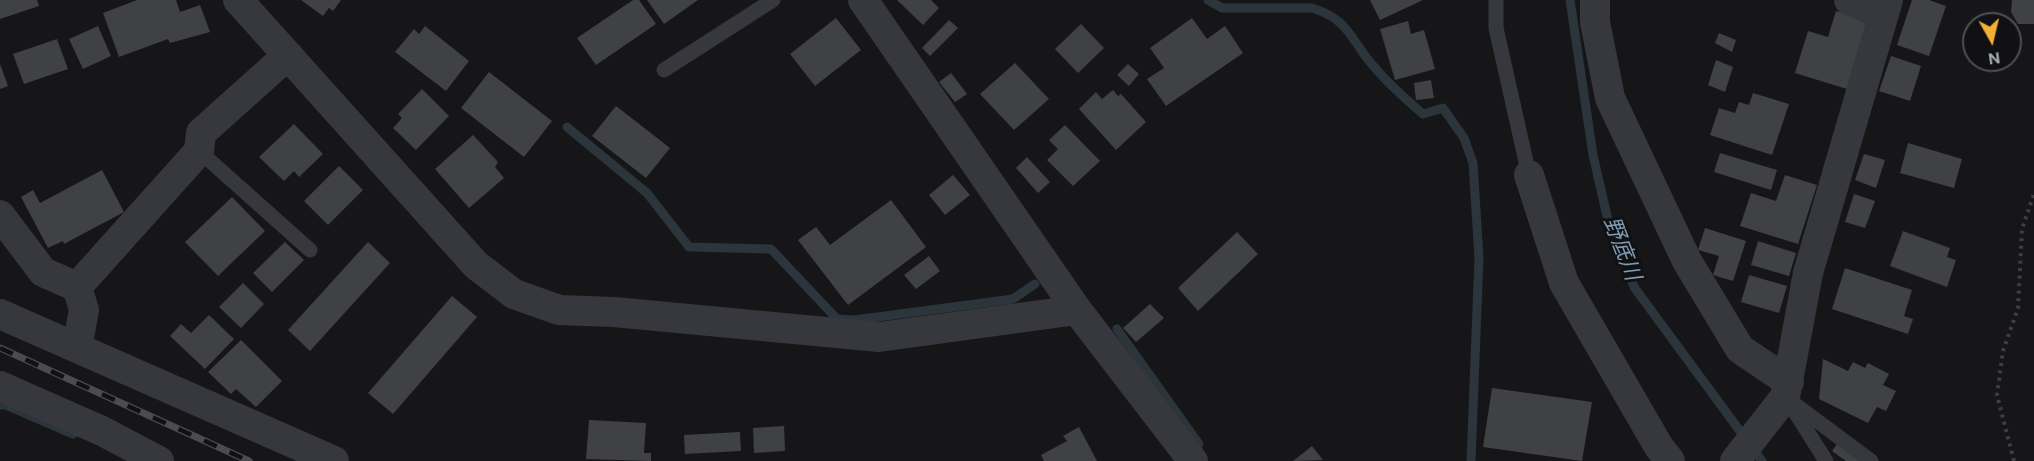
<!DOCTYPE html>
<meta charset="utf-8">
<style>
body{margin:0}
#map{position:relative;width:2034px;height:461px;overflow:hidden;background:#161618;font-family:"DM Sans",sans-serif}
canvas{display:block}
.north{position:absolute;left:1962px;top:12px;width:60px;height:60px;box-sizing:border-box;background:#111113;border:2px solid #4d4f55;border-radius:50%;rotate:172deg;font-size:16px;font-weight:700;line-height:24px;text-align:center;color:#a8adb8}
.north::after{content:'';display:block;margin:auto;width:21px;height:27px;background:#f2b134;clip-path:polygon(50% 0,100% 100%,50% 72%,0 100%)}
</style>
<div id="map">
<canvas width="2034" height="461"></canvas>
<div class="north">N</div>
</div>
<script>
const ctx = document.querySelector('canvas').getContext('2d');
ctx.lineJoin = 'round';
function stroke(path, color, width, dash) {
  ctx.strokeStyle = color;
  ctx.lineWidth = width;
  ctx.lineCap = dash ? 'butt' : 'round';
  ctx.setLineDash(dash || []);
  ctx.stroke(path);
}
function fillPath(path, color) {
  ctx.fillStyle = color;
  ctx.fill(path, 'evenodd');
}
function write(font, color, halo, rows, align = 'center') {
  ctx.font = font + ' "DM Sans","Noto Sans JP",sans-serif';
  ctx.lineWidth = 6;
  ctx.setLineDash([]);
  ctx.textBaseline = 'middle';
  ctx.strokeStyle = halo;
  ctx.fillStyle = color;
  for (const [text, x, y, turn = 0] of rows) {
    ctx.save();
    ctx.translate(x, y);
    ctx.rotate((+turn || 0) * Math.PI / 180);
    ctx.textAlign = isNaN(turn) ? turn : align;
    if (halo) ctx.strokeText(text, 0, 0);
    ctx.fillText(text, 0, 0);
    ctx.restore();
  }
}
const stream = new Path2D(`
 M 1208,0 L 1222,8 L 1312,8 C 1344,18 1348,32 1366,57 C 1382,78 1403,97 1423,114 L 1443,108 L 1464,138 L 1473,163 L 1479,258 L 1471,461
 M 1570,0 L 1593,155 L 1607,216 L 1634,287 L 1762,461
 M 567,127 L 647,193 L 689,247 L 771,249 L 837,319 L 855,320 L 1013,299 L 1035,284
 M 1117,329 L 1199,444
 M 0,405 L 6,405 L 73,434`);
const building = new Path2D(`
 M 0,0 L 37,0 L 39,6 L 0,19 Z
 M 137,0 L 176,0 L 180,12 L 200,5 L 210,32 L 170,43 L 168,39 L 119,57 L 103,13 Z
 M 301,0 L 341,0 L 333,11 L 329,8 L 323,16 Z
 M 633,0 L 639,0 L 656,24 L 596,65 L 577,38 Z
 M 647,0 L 698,0 L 664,24 Z
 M 897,0 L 931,0 L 939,8 L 923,25 Z
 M 1370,0 L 1423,0 L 1380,20 Z
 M 1912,0 L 1929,0 L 1946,6 L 1929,56 L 1897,45 Z
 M 2012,0 L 2034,0 L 2034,24 L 2018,24 L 2011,12 Z
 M 1836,11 L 1868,20 L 1847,89 L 1795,73 L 1808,31 L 1828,37 Z
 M 836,18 L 861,50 L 815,86 L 790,54 Z
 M 1192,18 L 1207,39 L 1225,26 L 1243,53 L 1166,106 L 1147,79 L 1164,68 L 1150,48 Z
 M 949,20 L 958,28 L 930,56 L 922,48 Z
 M 1408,21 L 1411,34 L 1424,30 L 1435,69 L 1395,80 L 1380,29 Z
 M 1081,24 L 1104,48 L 1078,73 L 1055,49 Z
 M 98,26 L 111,56 L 83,69 L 69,39 Z
 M 425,26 L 469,61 L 446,91 L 395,52 L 414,29 L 419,34 Z
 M 1719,33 L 1736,40 L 1732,52 L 1715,43 Z
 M 57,39 L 68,69 L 24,84 L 13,54 Z
 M 1891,56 L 1921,66 L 1910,101 L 1879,91 Z
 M 1716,60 L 1733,67 L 1725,92 L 1708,85 Z
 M 1015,63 L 1049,99 L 1014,130 L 980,94 Z
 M 0,64 L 8,86 L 0,89 Z
 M 1128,64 L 1139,74 L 1129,86 L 1117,75 Z
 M 489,72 L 552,121 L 524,157 L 461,108 Z
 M 951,73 L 967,94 L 955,102 L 939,82 Z
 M 1431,80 L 1434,98 L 1416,100 L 1414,83 Z
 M 422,89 L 449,116 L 416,150 L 393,128 L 402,118 L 398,114 Z
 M 1113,90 L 1118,96 L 1121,94 L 1146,122 L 1116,150 L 1079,109 L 1096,92 L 1102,99 Z
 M 1753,93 L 1789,104 L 1772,155 L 1710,135 L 1719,108 L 1735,113 L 1739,102 L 1749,105 Z
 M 616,106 L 670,148 L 646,178 L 592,136 Z
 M 294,124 L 323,154 L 299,177 L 294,171 L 284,181 L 259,157 Z
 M 1065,125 L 1100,161 L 1073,186 L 1047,160 L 1058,149 L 1049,140 Z
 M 473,135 L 498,162 L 495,167 L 504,178 L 469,208 L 435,169 Z
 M 1908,143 L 1962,159 L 1954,188 L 1900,173 Z
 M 1720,153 L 1777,170 L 1771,190 L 1714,172 Z
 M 1864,154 L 1885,160 L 1876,188 L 1855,180 Z
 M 1027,157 L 1050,182 L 1038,193 L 1016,168 Z
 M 339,166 L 363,190 L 328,225 L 304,201 Z
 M 102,170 L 124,212 L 64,244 L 63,241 L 48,248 L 21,197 L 33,190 L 40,203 Z
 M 953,175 L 970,195 L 945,215 L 929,195 Z
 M 1785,175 L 1817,185 L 1798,244 L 1740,226 L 1751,193 L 1776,201 Z
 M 1854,194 L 1875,201 L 1865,228 L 1845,222 Z
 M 232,197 L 265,231 L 218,276 L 185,242 Z
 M 891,200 L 926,247 L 848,305 L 798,240 L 816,227 L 830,245 Z
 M 1705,228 L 1746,241 L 1733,281 L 1713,275 L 1719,256 L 1698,250 Z
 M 1903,231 L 1950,248 L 1947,257 L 1956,260 L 1947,287 L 1890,266 Z
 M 1237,232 L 1258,254 L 1198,311 L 1178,288 Z
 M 1758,241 L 1796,253 L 1789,276 L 1751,265 Z
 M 285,242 L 304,260 L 272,292 L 253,273 Z
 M 368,242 L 390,263 L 310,351 L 288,330 Z
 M 929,256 L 940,271 L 916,289 L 904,275 Z
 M 1845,268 L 1912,290 L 1904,316 L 1913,319 L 1908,334 L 1832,309 Z
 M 1749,275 L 1787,286 L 1779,313 L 1741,302 Z
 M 243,283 L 264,304 L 241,328 L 219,307 Z
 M 452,296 L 477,317 L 393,414 L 368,393 Z
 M 1150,304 L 1164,318 L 1136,342 L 1123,328 Z
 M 209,315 L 234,339 L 205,369 L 170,336 L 181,324 L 191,333 Z
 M 241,340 L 282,381 L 256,407 L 236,389 L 231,394 L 208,372 Z
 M 1823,359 L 1848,371 L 1853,362 L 1865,368 L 1868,363 L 1889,374 L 1883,385 L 1896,391 L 1886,411 L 1877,407 L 1868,423 L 1819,399 Z
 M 1492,388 L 1592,402 L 1582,461 L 1483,447 Z
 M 589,420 L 646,423 L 644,453 L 651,453 L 651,461 L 586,459 Z
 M 784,426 L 785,451 L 754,453 L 753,428 Z
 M 1079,427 L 1097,461 L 1044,461 L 1041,455 L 1067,441 L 1063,436 Z
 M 740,432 L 741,451 L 685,454 L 684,435 Z
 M 1837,444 L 1861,461 L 1846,461 L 1832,451 Z
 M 1312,446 L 1323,460 L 1293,461 Z`);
const path = new Path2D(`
 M 2014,461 L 1997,395 L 2003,351 L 2018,308 L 2022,229 L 2034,194`);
const service = new Path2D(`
 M 1496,0 L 1496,28 L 1529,175
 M 664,70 L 773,0
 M 199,151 L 310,250
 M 1785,397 L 1871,461
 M 1790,404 L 1826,461`);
const minor = new Path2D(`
 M 238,0 L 476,265 L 514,294 L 559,310 L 614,312 L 879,337 L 1077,310
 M 863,0 L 1077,310 L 1193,461
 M 1595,0 L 1595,22 L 1610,98 L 1687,261 L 1740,349 L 1789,382
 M 1849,0 L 1883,15
 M 1529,175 L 1564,283 L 1659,447 L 1670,461
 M 0,215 L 43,272 L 77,287 L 84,310 L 77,348
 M 77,287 L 199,151 L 201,133 L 288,55
 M 0,314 L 334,461
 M 0,386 L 102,431 L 159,461
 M 1735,461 L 1785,397 L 1808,273 L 1888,0`);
const rail = new Path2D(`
 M 0,348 L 249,461`);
const waterNames = [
 ["野底川",1621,249,69]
];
stroke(stream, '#2c353c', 9);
fillPath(building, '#404145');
stroke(path, '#3d3f44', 4, [3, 4.5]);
stroke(service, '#37383d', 15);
stroke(minor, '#37383d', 30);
stroke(rail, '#4a4c52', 7);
stroke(rail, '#111113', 4.5, [14]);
write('italic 22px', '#7f9bb3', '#111113', waterNames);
</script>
